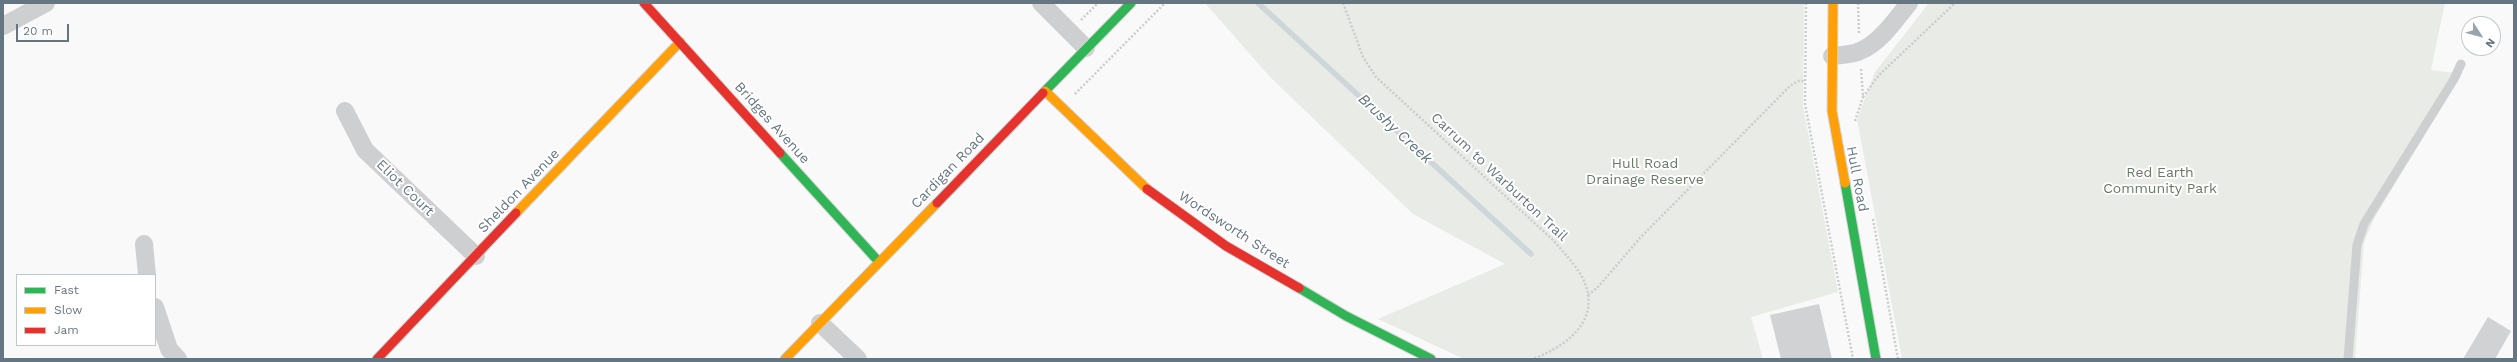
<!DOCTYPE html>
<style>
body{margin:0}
#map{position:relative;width:2517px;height:362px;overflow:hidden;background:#f9f9f9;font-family:"Work Sans",sans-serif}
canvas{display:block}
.frame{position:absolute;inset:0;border:4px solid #657683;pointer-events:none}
.legend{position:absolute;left:16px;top:274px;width:140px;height:72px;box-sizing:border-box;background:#fff;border:1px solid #c1c8cd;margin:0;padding:5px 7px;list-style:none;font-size:12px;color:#657683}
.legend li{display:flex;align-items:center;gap:8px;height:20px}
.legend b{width:20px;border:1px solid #c1c8cd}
.north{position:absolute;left:2461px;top:16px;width:40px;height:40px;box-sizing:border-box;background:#fff;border:1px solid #c1c8cd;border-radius:50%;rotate:126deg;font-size:11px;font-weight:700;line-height:16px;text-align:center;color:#657683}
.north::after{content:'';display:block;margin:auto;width:14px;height:18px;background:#99a4ac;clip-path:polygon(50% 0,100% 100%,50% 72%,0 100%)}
.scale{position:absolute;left:16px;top:24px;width:53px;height:18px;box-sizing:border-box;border:2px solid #657683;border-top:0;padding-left:5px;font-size:12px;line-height:14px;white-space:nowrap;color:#657683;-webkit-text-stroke:3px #fff;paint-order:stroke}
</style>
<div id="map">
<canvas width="2517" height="362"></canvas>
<div class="frame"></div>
<ul class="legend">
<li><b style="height:5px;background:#30b455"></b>Fast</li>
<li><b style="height:5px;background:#ff9f0a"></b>Slow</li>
<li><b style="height:5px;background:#e5322d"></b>Jam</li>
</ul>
<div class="north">N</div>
<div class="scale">20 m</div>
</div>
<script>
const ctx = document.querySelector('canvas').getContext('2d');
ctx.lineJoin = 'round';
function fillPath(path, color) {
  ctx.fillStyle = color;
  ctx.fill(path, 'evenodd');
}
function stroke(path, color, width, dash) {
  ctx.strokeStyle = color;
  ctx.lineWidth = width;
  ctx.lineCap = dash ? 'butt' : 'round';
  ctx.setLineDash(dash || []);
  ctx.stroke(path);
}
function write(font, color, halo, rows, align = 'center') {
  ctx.font = font + ' "Work Sans",sans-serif';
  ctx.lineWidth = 4;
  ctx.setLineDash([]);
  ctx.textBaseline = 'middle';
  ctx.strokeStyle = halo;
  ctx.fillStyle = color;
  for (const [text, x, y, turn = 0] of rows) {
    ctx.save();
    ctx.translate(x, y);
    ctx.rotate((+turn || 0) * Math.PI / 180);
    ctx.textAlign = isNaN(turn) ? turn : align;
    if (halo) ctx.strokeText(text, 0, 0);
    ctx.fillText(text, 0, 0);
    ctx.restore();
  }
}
const green = new Path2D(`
 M 1205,3 L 1804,3 L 1803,106 L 1838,292 L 1751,317 L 1763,359 L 1464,359 L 1378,319 L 1505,264 L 1413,214 L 1270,77 Z
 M 1929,3 L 2445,3 L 2431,70 L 2462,74 L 2375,217 L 2364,242 L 2355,359 L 1902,359 L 1857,119 L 1875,72 Z`);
const stream = new Path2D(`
 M 1258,3 L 1531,254`);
const building = new Path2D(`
 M 1819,304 L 1832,359 L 1781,359 L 1770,315 Z
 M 2488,317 L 2511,331 L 2495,359 L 2463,359 Z`);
const path = new Path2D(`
 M 1343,3 L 1363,57 L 1376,77 L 1554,241 C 1564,253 1575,264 1582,277 C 1604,319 1567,346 1533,359
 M 1806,3 L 1805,104 L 1853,359
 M 1858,3 L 1859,33
 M 1081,20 L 1098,3
 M 1861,69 L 1863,97 L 1879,75 L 1955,3
 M 1075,94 L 1165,3
 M 1855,121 L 1863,97
 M 1873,219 L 1898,359
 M 1588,295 L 1598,287 L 1640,238 L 1790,86 L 1798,81 L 1804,81`);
const lane = new Path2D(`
 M 2348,359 L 2357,245 L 2364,224 L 2454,79 L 2461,64`);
const street = new Path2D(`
 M 1041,3 L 1086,48
 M 3,26 L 46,3
 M 1832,56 C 1841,55 1851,55 1860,51 C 1880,43 1896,19 1909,3
 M 345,111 L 365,150 L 476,256
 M 144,244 L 147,275
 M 155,307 L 169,349 L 178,359
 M 820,323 L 858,359`);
const fast = new Path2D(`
 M 1043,93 L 1131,3
 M 780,153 L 879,262
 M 1845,183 L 1876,359
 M 1299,288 L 1346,316 L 1431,359`);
const slow = new Path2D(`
 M 1833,3 L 1832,111 L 1845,183
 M 1045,91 L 1147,189
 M 516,213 L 680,42
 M 785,359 L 937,203`);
const jam = new Path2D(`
 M 644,3 L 780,153
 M 1147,189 L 1226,246 L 1299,288
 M 937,203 L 1043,93
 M 377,359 L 516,213`);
const streetNames = [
 ["Bridges Avenue",772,123,48],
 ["Cardigan Road",948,171,-46],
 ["Carrum to Warburton Trail",1499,177,43],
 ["Hull Road",1857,179,79],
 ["Eliot Court",405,188,44],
 ["Sheldon Avenue",519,191,-46],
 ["Wordsworth Street",1234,230,33]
];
const parkNames = [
 ["Hull Road",1645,164],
 ["Drainage Reserve",1645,180],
 ["Red Earth",2160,173],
 ["Community Park",2160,189]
];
const waterNames = [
 ["Brushy Creek",1395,129,43]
];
fillPath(green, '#e8ebe6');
stroke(stream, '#ced6d9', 5.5);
fillPath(building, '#d0d2d3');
stroke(fast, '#d5d6d7', 11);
stroke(slow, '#d5d6d7', 11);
stroke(jam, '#d5d6d7', 11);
stroke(path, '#cbcccd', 2.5, [2, 2]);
stroke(lane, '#cecfd0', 9);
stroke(street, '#cecfd0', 18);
stroke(fast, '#30b455', 9);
stroke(slow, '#ff9f0a', 9);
stroke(jam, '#e5322d', 9);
write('14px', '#657683', '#fff', streetNames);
write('14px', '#687a64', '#fff', parkNames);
write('italic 15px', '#60757c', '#fff', waterNames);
</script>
